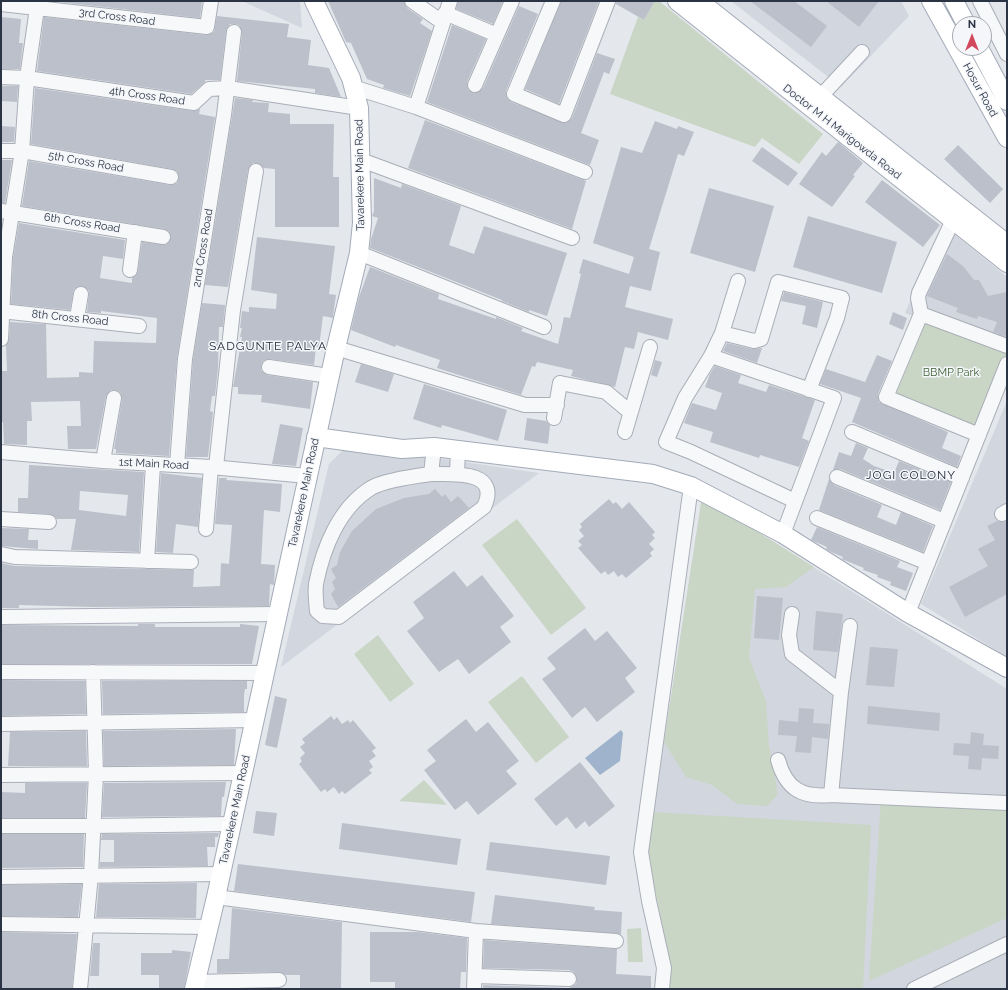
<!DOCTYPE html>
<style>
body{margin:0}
#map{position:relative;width:1008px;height:990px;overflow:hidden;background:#e4e7ec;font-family:Raleway,sans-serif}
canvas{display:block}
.frame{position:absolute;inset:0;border:2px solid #2b3445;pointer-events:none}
.north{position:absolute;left:952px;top:16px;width:40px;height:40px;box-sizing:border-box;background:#f4f6f9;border:1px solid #a4a8b1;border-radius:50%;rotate:0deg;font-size:11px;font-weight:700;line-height:16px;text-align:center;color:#2b3445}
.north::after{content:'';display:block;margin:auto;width:14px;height:18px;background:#d1495b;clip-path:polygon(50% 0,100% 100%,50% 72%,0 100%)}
</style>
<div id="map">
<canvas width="1008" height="990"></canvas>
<div class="frame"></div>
<div class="north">N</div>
</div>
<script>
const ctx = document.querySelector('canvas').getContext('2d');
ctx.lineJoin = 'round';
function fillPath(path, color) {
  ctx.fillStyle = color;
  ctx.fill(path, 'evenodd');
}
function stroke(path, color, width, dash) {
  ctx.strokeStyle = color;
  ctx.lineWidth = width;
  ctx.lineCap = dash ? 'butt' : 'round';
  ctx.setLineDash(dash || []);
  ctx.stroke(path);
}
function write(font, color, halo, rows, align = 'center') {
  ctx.font = font + ' Raleway,sans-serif';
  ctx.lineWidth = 3;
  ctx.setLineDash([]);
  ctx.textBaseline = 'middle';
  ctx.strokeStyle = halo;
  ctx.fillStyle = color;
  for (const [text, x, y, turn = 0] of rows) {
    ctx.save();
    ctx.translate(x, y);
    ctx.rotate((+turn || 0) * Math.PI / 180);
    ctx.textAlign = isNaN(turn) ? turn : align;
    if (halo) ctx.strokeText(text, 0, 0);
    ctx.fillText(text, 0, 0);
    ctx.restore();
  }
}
const built = new Path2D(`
 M 242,1 L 300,1 L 302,28 Z
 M 731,1 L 901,1 L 909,16 L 841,87 Z
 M 943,225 L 1007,277 L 1007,353 L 905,313 Z
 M 1007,401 L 1007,657 L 921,604 Z
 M 348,445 L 539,473 L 281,667 L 329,464 Z
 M 702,497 L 1007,689 L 1007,989 L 670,989 L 671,966 L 647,852 Z`);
const green = new Path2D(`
 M 655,1 L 659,1 L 823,134 L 799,164 L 762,138 L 755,147 L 610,94 L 638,17 L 644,20 Z
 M 926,321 L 1007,353 L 977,427 L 896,394 Z
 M 702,497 L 814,567 L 786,587 L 755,589 L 749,658 L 766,701 L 769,746 L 778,794 L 767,806 L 737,804 L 712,785 L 686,777 L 664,742 Z
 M 517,519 L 586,608 L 551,635 L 482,545 Z
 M 378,635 L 414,684 L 390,702 L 354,654 Z
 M 522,676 L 569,737 L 536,763 L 488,702 Z
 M 424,780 L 447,805 L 399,801 Z
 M 881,799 L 1007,811 L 1007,918 L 869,981 Z
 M 653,812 L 871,825 L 863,989 L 670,989 L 671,966 L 647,852 Z
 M 641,928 L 643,962 L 628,962 L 627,929 Z`);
const water = new Path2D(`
 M 621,730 L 623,733 L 620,761 L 600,775 L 585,758 Z`);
const building = new Path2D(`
 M 51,1 L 202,1 L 200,18 Z
 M 328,1 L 404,1 L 407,8 L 423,19 L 420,23 L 432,31 L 410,96 L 383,88 L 384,85 L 367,79 L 351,43 L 346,42 Z
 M 458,1 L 503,1 L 493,24 L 456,9 Z
 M 561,1 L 599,1 L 559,104 L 525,89 Z
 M 616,1 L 655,1 L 644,20 L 616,4 Z
 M 750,1 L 794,1 L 827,26 L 811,47 Z
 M 826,1 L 879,1 L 859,27 Z
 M 519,6 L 538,14 L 506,91 L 506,95 L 511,102 L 566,123 L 572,118 L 597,53 L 615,59 L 609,74 L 604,72 L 581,133 L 599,140 L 590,165 L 427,102 L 452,25 L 486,39 L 467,82 L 468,90 L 476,93 L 483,88 Z
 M 217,16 L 289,24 L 287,37 L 311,40 L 308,65 L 329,68 L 341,97 L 315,93 L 315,89 L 237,81 L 242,33 L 239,25 L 235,24 L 230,24 L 226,31 L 220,80 L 205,80 L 205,82 L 191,94 L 37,71 L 44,17 L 206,35 L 214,32 Z
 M 1,17 L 21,19 L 19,43 L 23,43 L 20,69 L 1,69 Z
 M 1,86 L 18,86 L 17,102 L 1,101 Z
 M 35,88 L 193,111 L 200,109 L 199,114 L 215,117 L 177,358 L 169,456 L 116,453 L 116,449 L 114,449 L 122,399 L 120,392 L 115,390 L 111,390 L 106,396 L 96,449 L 68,449 L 67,426 L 81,426 L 80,401 L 31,402 L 32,421 L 27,421 L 27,445 L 4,444 L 3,422 L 1,422 L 1,371 L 7,371 L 6,345 L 9,339 L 10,322 L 46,324 L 47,378 L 79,377 L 79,372 L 93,373 L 94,341 L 156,343 L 157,318 L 101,311 L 101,313 L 87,312 L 89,291 L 83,286 L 74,289 L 70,310 L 11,304 L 13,258 L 19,223 L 125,240 L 123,259 L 103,256 L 100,278 L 132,283 L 132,278 L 138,271 L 142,242 L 166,245 L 171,238 L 169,231 L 164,229 L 22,206 L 29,161 L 170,185 L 177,183 L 179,178 L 177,171 L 172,169 L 31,144 Z
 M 235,98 L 253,100 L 252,102 L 269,103 L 268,112 L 290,114 L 290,124 L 334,124 L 333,177 L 339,177 L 339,227 L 275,227 L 275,169 L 264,168 L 258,163 L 253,163 L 248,170 L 228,287 L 205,285 Z
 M 425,120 L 586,181 L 572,229 L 408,168 Z
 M 655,121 L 677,129 L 678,126 L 694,132 L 684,156 L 678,154 L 649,249 L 660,252 L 651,291 L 630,286 L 625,307 L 673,319 L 668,340 L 638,332 L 634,349 L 625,347 L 615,387 L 571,376 L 573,370 L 537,362 L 535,367 L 532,366 L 521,395 L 437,368 L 440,360 L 396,345 L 395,347 L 351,330 L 359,297 L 370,267 L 439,294 L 438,299 L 496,319 L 496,317 L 523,328 L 521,331 L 558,344 L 564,317 L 570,318 L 581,274 L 579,273 L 583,259 L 629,274 L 634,257 L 593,243 L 621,147 L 642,153 Z
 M 1,126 L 15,127 L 14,142 L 1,142 Z
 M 838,142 L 863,163 L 853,175 L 855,176 L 832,207 L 799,184 L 822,152 L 826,156 Z
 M 958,145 L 1003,189 L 990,203 L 944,159 Z
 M 762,147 L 798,173 L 788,186 L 752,161 Z
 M 1,160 L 12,160 L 5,203 L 1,203 Z
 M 374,178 L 401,188 L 402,184 L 461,206 L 449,245 L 474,254 L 484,226 L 567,253 L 547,316 L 529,310 L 529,312 L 502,301 L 502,300 L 370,248 L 371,239 L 378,218 L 372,216 L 374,211 Z
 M 882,180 L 940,225 L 923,247 L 865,202 Z
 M 709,188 L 774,206 L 755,272 L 690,253 Z
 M 808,216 L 897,242 L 882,293 L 793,267 Z
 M 257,237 L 335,246 L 329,294 L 336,295 L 333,316 L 333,318 L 323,316 L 319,347 L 316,347 L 314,365 L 270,359 L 263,361 L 261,365 L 261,370 L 267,375 L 313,382 L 310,409 L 261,402 L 262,395 L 238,394 L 238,387 L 233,387 L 242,337 L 240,337 L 242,328 L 240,328 L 242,311 L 249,312 L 249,307 L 276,309 L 277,294 L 251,290 Z
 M 947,254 L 963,266 L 974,280 L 979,280 L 988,296 L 1007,292 L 1007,337 L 993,332 L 997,322 L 978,316 L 977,319 L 956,312 L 958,308 L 927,296 Z
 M 784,292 L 823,302 L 817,328 L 802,324 L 806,306 L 781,301 Z
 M 202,303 L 225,305 L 223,327 L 219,327 L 218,368 L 215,396 L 212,396 L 210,411 L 213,412 L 208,457 L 186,457 L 193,360 Z
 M 893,312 L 907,318 L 903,330 L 889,324 Z
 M 727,343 L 752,349 L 762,348 L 757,363 L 723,351 Z
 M 877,355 L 892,361 L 878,394 L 879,402 L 948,432 L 942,448 L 961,456 L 957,467 L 852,422 L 861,398 L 820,384 L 826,369 L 865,382 Z
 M 655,360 L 662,362 L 657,377 L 651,375 Z
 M 361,364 L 394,374 L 388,392 L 355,382 Z
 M 715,366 L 741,375 L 738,383 L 766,392 L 769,385 L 815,400 L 802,438 L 809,441 L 799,467 L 760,455 L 759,458 L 710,442 L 713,432 L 684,423 L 692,403 L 716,410 L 722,393 L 705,387 L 710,374 Z
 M 424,384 L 507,410 L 498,441 L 442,425 L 441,428 L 413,419 Z
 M 527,418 L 546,421 L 550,425 L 548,444 L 524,440 Z
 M 280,424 L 303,428 L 296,466 L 272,464 Z
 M 856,443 L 868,448 L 863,459 L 874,466 L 894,473 L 899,461 L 951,482 L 940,510 L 840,469 L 833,470 L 839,452 L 851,456 Z
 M 29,465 L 144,472 L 139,552 L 71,550 L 76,519 L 57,519 L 50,514 L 18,512 L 18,498 L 28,498 ZM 80,491 L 128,495 L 126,516 L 79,510 Z
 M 161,473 L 202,478 L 198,527 L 176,524 L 173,553 L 156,552 Z
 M 219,478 L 227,478 L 226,480 L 282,484 L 280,512 L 264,510 L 261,564 L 275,565 L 274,585 L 270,584 L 269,606 L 93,607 L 19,605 L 19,608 L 1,608 L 1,563 L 15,566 L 194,570 L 193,587 L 220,586 L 221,563 L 229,564 L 232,525 L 215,524 Z
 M 829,479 L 834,485 L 882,505 L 877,517 L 896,525 L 901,512 L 933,526 L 923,552 L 819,510 Z
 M 435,489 L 442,497 L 445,494 L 451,502 L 458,496 L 469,508 L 338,607 L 331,594 L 335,589 L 332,582 L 336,578 L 331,569 L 337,565 L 340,552 L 352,531 L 376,509 L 404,498 L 429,494 Z
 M 609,499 L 613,504 L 616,502 L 622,509 L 629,502 L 655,532 L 652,535 L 655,538 L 649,544 L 654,549 L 650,553 L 652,556 L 626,578 L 622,574 L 618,577 L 614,571 L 608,575 L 605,571 L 601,574 L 578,548 L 582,545 L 578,541 L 584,536 L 579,530 L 582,527 L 580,524 Z
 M 997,521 L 1002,522 L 1007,521 L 1007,594 L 965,617 L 949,587 L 988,566 L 978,549 L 995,540 L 987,526 Z
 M 817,527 L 900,561 L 897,567 L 913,573 L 906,591 L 890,585 L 891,582 L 877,577 L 878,575 L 863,570 L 864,568 L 844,560 L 842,559 L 843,557 L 831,552 L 826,549 L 827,547 L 811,540 Z
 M 1,528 L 29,529 L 28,540 L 38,540 L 38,549 L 1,546 Z
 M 454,571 L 467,587 L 482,575 L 514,616 L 500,627 L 511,642 L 469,674 L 458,659 L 439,672 L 407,631 L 424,618 L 413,602 Z
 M 757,596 L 783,598 L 779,640 L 754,638 Z
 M 816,611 L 843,614 L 838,652 L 813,650 Z
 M 138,624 L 155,624 L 155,627 L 240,627 L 240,624 L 259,626 L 252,664 L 1,664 L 1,625 L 138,626 Z
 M 585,628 L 595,641 L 607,631 L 637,668 L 625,678 L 635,692 L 597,722 L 585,707 L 572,718 L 542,679 L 556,669 L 547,658 Z
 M 870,647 L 898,649 L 894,687 L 866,685 Z
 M 1,680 L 85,681 L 86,714 L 1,716 Z
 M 102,681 L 247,681 L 247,689 L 245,689 L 244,695 L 244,712 L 103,714 Z
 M 275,696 L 287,699 L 277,748 L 265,745 Z
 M 868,706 L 940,713 L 939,731 L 867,724 Z
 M 799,708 L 814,709 L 813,723 L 829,724 L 828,739 L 812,737 L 811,753 L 795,752 L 797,736 L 778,735 L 779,720 L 798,722 Z
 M 331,716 L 334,720 L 337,717 L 342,724 L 348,720 L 350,723 L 353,720 L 376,748 L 372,751 L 376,756 L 369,761 L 373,767 L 369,770 L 372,773 L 345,794 L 342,791 L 339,794 L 334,787 L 327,792 L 325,789 L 321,792 L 299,764 L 302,761 L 300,758 L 305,753 L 300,747 L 305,743 L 302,739 Z
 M 466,719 L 476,732 L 488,722 L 519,761 L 506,771 L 517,784 L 478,815 L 467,801 L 455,810 L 424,770 L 436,761 L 427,750 Z
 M 236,729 L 234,765 L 104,766 L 103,731 Z
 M 86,731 L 87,766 L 8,766 L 10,732 Z
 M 971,732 L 984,734 L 983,745 L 999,746 L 998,759 L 982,758 L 981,770 L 968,769 L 969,756 L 953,755 L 954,743 L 970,744 Z
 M 580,762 L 615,806 L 589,827 L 585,821 L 576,829 L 567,817 L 556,826 L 534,799 Z
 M 226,782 L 224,797 L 222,797 L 221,816 L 102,817 L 104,783 Z
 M 25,783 L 87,783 L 85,818 L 1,818 L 1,792 L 25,793 Z
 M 256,811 L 277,813 L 274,836 L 253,833 Z
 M 342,823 L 461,839 L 457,865 L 339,849 Z
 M 219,833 L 218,837 L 215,837 L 215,847 L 207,847 L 208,866 L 100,867 L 100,862 L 114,862 L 114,840 L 101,840 L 102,834 Z
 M 1,834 L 84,834 L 83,867 L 1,868 Z
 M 490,842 L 610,856 L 606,885 L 486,870 Z
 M 238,864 L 475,892 L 471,922 L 234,891 Z
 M 197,883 L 196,918 L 96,917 L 99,884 Z
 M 82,884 L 78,917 L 1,916 L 1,885 Z
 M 495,895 L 595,907 L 594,910 L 622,912 L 621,934 L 491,924 Z
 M 232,908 L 342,922 L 341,988 L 300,988 L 300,975 L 286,975 L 279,972 L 217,973 L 217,959 L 229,959 Z
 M 1,932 L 77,934 L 72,989 L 1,988 Z
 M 370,932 L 418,932 L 467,938 L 466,972 L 461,972 L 460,989 L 395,989 L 395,982 L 370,982 Z
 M 484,940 L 617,949 L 616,974 L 651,976 L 651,989 L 483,988 L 483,985 L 569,988 L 576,984 L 577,979 L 574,972 L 569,970 L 483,968 Z
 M 93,943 L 100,943 L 99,976 L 90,976 Z
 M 172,950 L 191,952 L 184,989 L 159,989 L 159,975 L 141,975 L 141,953 L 172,953 Z`);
const minor = new Path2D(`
 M 412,1 L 442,22
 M 553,1 L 514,94 L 564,115 L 608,1
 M 980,1 L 1007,54
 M 1,4 L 207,27 L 211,1
 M 445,13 L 497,35
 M 1,77 L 27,78 L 194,103 L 209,89 L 228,88 L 359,108
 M 475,85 L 512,1
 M 353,87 L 416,107 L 585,172
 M 821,96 L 862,52
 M 416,107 L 450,1
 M 1,151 L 22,151 L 171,177
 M 361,160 L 572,238
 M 1,211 L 163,237
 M 953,220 L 919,293 L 918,298 L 921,314 L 886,397 L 979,435
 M 359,253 L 544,327
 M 130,270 L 135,232
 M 1,311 L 139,326
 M 921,314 L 1007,346
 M 77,318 L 81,294
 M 722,333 L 754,341 L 761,339 L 778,282 L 842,298 L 837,318 L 809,390
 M 1,339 L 5,257 L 22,151 L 27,78 L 38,1
 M 336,348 L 525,405 L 557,405
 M 711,356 L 722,333 L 738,281
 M 269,367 L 329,376
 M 554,418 L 560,383 L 606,392 L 630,412
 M 625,432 L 650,347
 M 852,432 L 962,478
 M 1,452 L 103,461 L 211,467 L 307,476
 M 103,461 L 114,398
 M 177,465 L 185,359 L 224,115 L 234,32
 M 216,467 L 233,310 L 256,171
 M 431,474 C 453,474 501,470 484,507 L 339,617 L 323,616 L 317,611 C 316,602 315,592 316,584 C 323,548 339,508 371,488 C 385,480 415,476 431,474 Z
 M 431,474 L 434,447
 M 457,474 L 458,450
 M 837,477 L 944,521
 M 1002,514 L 1007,511
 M 817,518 L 928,563
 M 1,519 L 49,522
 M 206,529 L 211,467
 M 783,534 L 834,398 L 711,356 L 685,398 L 666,442 L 691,452 L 795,501
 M 1,554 L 15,557 L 191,562
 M 147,561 L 153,465
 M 908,613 L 1007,364
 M 792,614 L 789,635 L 792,654 L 841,692 L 831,795 L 1007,803
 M 1,617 L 277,614
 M 1,672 L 265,673
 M 841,692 L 850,626
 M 1,724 L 255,720
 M 778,760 C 786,789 802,798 831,795
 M 1,775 L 243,773
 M 1,826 L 94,826 L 232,824
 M 1,877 L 221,874
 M 216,897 L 476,931 L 616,941
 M 1,924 L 209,927
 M 475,976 L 569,979
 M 195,982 L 279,980
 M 80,989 L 91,875 L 96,774 L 93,672
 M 474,989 L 476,931
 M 662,989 L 664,968 L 649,901 L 641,852 L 691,486
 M 914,989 L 1007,944`);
const major = new Path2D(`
 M 677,1 L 1007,263
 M 699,1 L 1007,244
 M 931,1 L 1007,138
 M 954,1 L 966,24
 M 979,48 L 1007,101
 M 316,437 L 402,449 L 434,447 L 653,474 L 691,486 L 783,534 L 908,613 L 1007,668
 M 194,989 L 216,897 L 336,348 L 359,253 L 362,223 L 359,108 L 351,78 L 314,1`);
const streetNames = [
 ["3rd Cross Road",117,17,7],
 ["Hosur Road",980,90,61],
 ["4th Cross Road",147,96,8],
 ["Doctor M H Marigowda Road",842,132,38],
 ["5th Cross Road",86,162,10],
 ["Tavarekere Main Road",360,175,-91],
 ["6th Cross Road",82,223,9],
 ["2nd Cross Road",203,248,-81],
 ["8th Cross Road",70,318,6],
 ["1st Main Road",154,464,3],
 ["Tavarekere Main Road",304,493,-78],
 ["Tavarekere Main Road",235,810,-78]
];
const parkNames = [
 ["BBMP Park",951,373]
];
const neighbourhoodNames = [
 ["SADGUNTE PALYA",268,346],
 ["JOGI COLONY",911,475]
];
fillPath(built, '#d2d6de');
fillPath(green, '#c9d6c5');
fillPath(water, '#9fb4cc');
fillPath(building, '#bbc0ca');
stroke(minor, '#a9aeb7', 16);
stroke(major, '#a3abb8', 20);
stroke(minor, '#f7f8fa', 14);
stroke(major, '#fff', 18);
write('11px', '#2b3445', '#f4f6f9', streetNames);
write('11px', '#3f6138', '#f4f6f9', parkNames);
ctx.letterSpacing = '1px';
write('12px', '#1d2536', '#f4f6f9', neighbourhoodNames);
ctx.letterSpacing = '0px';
</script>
